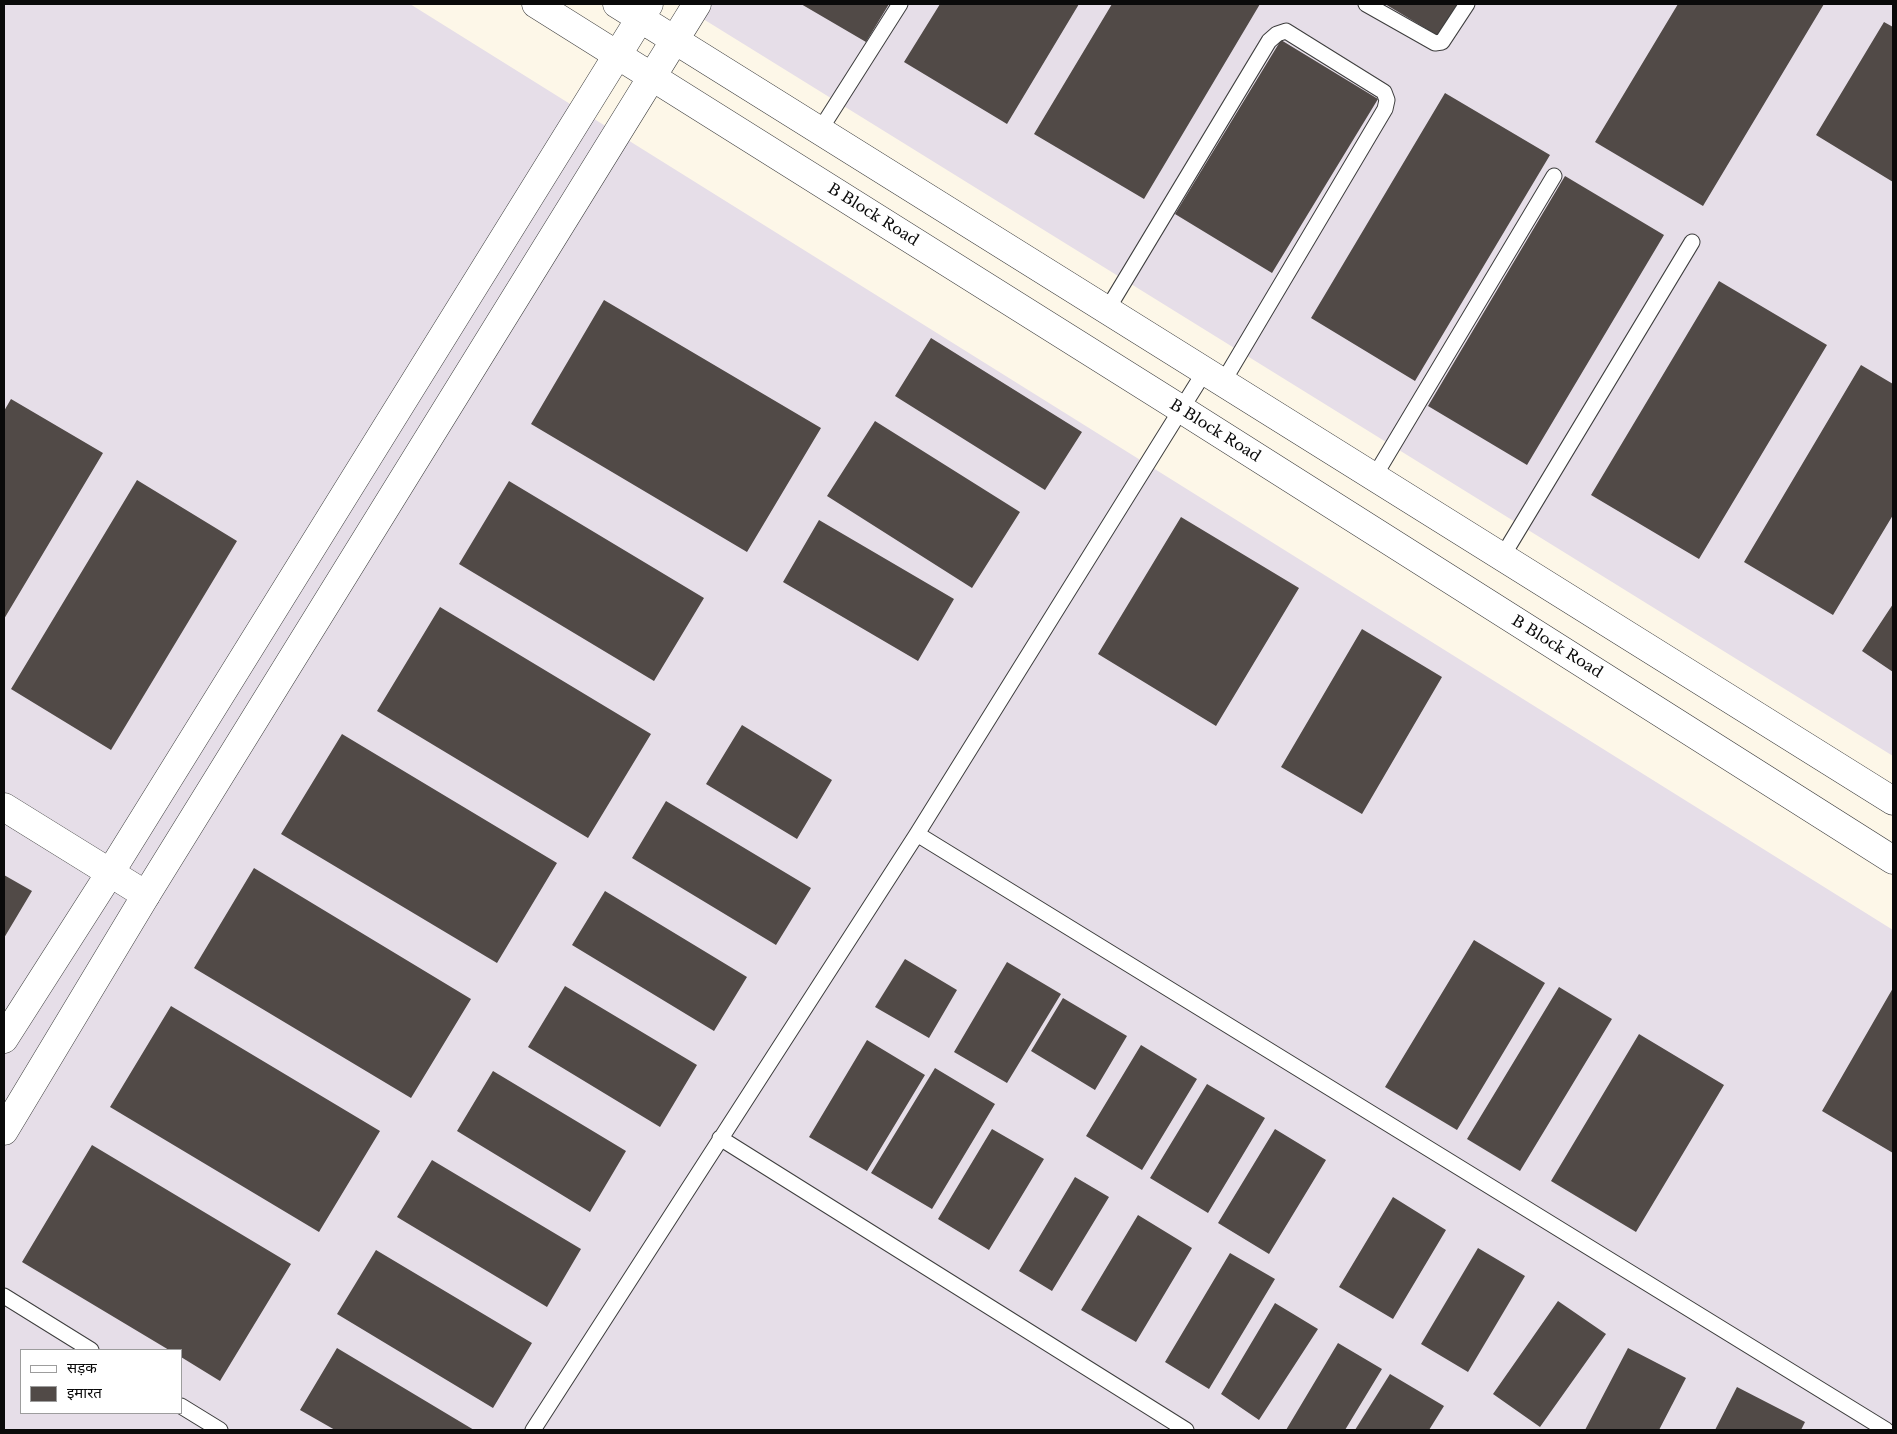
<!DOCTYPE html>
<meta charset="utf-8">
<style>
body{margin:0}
#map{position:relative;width:1897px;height:1434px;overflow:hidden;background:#fdf7e8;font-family:"Libre Baskerville","Noto Sans Devanagari",serif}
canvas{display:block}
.frame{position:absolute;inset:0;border:5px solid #0a0a0a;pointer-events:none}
.legend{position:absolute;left:20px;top:1349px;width:162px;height:65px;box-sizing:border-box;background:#fff;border:1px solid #9d9d9d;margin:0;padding:6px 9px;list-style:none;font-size:15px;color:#0a0a0a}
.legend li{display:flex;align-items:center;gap:10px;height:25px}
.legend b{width:25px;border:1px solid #9d9d9d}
</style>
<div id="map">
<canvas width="1897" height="1434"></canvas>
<div class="frame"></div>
<ul class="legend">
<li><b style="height:6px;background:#fff"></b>सड़क</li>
<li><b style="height:14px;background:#514a47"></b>इमारत</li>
</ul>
</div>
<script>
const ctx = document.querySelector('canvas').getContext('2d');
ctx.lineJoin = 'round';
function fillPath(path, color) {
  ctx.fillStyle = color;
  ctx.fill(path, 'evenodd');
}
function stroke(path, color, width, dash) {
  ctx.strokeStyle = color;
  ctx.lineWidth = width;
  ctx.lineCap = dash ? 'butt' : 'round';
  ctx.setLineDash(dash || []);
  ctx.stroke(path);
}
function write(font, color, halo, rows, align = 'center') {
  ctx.font = font + ' "Libre Baskerville",serif';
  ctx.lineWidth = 5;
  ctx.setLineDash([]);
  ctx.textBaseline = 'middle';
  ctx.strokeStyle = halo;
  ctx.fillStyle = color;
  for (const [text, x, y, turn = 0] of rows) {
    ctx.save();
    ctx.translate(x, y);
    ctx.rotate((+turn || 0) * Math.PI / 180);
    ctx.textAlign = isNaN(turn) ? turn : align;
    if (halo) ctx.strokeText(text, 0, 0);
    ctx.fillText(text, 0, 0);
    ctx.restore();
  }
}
const industrial = new Path2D(`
 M 4,4 L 410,4 L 1893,930 L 1893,1430 L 4,1430 ZM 21,1350 L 181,1350 L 181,1413 L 21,1413 Z
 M 679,4 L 1893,4 L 1893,756 Z`);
const building = new Path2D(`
 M 801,4 L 889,4 L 866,42 Z
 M 940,4 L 1079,4 L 1007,124 L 904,62 Z
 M 1112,4 L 1260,4 L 1144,199 L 1034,134 Z
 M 1385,4 L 1460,4 L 1440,37 Z
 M 1678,4 L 1824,4 L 1703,206 L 1595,142 Z
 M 1884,22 L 1893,27 L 1893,182 L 1816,135 Z
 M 1281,40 L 1378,99 L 1272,273 L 1175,214 Z
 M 1445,93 L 1550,155 L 1415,381 L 1311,318 Z
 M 1565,176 L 1664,235 L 1527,465 L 1428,406 Z
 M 1719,281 L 1827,345 L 1699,559 L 1591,495 Z
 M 604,300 L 821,428 L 747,552 L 531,424 Z
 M 931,338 L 1082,432 L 1045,490 L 895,396 Z
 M 1861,365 L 1893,384 L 1893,515 L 1833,615 L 1744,562 Z
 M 11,399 L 103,453 L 4,619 L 4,411 Z
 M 875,421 L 1020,512 L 972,588 L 827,496 Z
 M 137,480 L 237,541 L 111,750 L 11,689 Z
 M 509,481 L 704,598 L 654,681 L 459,564 Z
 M 1181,517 L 1299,588 L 1216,726 L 1098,654 Z
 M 819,520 L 954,599 L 918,661 L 783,582 Z
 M 1893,604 L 1893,672 L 1862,651 Z
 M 440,607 L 651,734 L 588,838 L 377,711 Z
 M 1362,629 L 1442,677 L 1362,814 L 1281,767 Z
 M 742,725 L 832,780 L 797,839 L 706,784 Z
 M 342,734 L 557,863 L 497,963 L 281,834 Z
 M 666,801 L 811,888 L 776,945 L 632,858 Z
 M 254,868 L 471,999 L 411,1098 L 194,968 Z
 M 4,875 L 32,891 L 4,938 Z
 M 605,891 L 747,977 L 714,1031 L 572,945 Z
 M 1474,940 L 1545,983 L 1457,1130 L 1385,1087 Z
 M 905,959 L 957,990 L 929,1038 L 875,1007 Z
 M 1007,962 L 1061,994 L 1007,1083 L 954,1052 Z
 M 565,986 L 697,1065 L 660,1127 L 528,1047 Z
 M 1559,987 L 1612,1019 L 1520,1171 L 1467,1139 Z
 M 1893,988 L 1893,1153 L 1822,1111 Z
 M 1063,998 L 1127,1036 L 1095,1090 L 1031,1051 Z
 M 171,1006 L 380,1131 L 319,1232 L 110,1107 Z
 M 1639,1034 L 1724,1085 L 1636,1232 L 1551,1181 Z
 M 867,1040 L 925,1075 L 867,1171 L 809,1137 Z
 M 1141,1045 L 1197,1079 L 1142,1170 L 1086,1136 Z
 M 935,1068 L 995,1104 L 932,1209 L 871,1173 Z
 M 493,1071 L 626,1151 L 590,1212 L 457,1131 Z
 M 1207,1084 L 1265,1118 L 1208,1213 L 1150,1178 Z
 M 992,1129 L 1044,1159 L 989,1250 L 938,1219 Z
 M 1275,1129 L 1326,1160 L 1269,1254 L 1218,1223 Z
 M 92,1145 L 291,1264 L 220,1381 L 181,1357 L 181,1350 L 169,1350 L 22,1262 Z
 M 432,1160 L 581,1249 L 547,1307 L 397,1217 Z
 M 1075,1177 L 1109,1197 L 1052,1291 L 1019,1271 Z
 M 1393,1197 L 1446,1230 L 1393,1319 L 1339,1287 Z
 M 1138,1215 L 1192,1248 L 1136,1342 L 1081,1310 Z
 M 1478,1248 L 1525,1276 L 1468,1372 L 1421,1344 Z
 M 376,1250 L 532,1343 L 493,1408 L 337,1314 Z
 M 1230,1253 L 1275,1279 L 1209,1389 L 1165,1362 Z
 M 1558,1301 L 1606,1334 L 1540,1427 L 1493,1394 Z
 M 1275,1303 L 1318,1329 L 1259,1420 L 1221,1394 Z
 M 1338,1343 L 1382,1369 L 1345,1430 L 1286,1430 Z
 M 337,1348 L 474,1430 L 335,1430 L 300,1410 Z
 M 1628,1348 L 1686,1378 L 1659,1430 L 1585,1430 Z
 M 1390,1374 L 1444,1406 L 1429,1430 L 1355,1430 Z
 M 1737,1387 L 1805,1422 L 1801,1430 L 1715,1430 Z`);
const service = new Path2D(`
 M 1366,4 L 1435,43 L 1442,42 L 1467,4
 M 820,130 L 900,4
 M 1107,310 L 1269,41 L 1277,34 L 1286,31 L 1384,92 L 1387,100 L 1385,109 L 1223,382
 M 1374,477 L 1554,176
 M 1502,557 L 1692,242
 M 917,834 L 1886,1430
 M 720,1138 L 1186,1430
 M 4,1296 L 91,1350
 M 181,1406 L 220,1430
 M 533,1430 L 917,834 L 1205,371`);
const minor = new Path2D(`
 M 4,807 L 146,895`);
const tertiary = new Path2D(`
 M 536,4 L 1181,409 L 1893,860
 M 617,4 L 1893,801
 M 4,1039 L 110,873 L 649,4
 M 4,1131 L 146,895 L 697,4`);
const streetNames = [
 ["B Block Road",873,215,32],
 ["B Block Road",1215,431,32],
 ["B Block Road",1557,647,32]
];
fillPath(industrial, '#e6dee8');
fillPath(building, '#514a47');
stroke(service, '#3d3d3d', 17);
stroke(minor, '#3d3d3d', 29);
stroke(tertiary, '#3d3d3d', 29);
stroke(service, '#fff', 15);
stroke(minor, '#fff', 28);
stroke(tertiary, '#fff', 28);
write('15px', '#0a0a0a', '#fff', streetNames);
</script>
